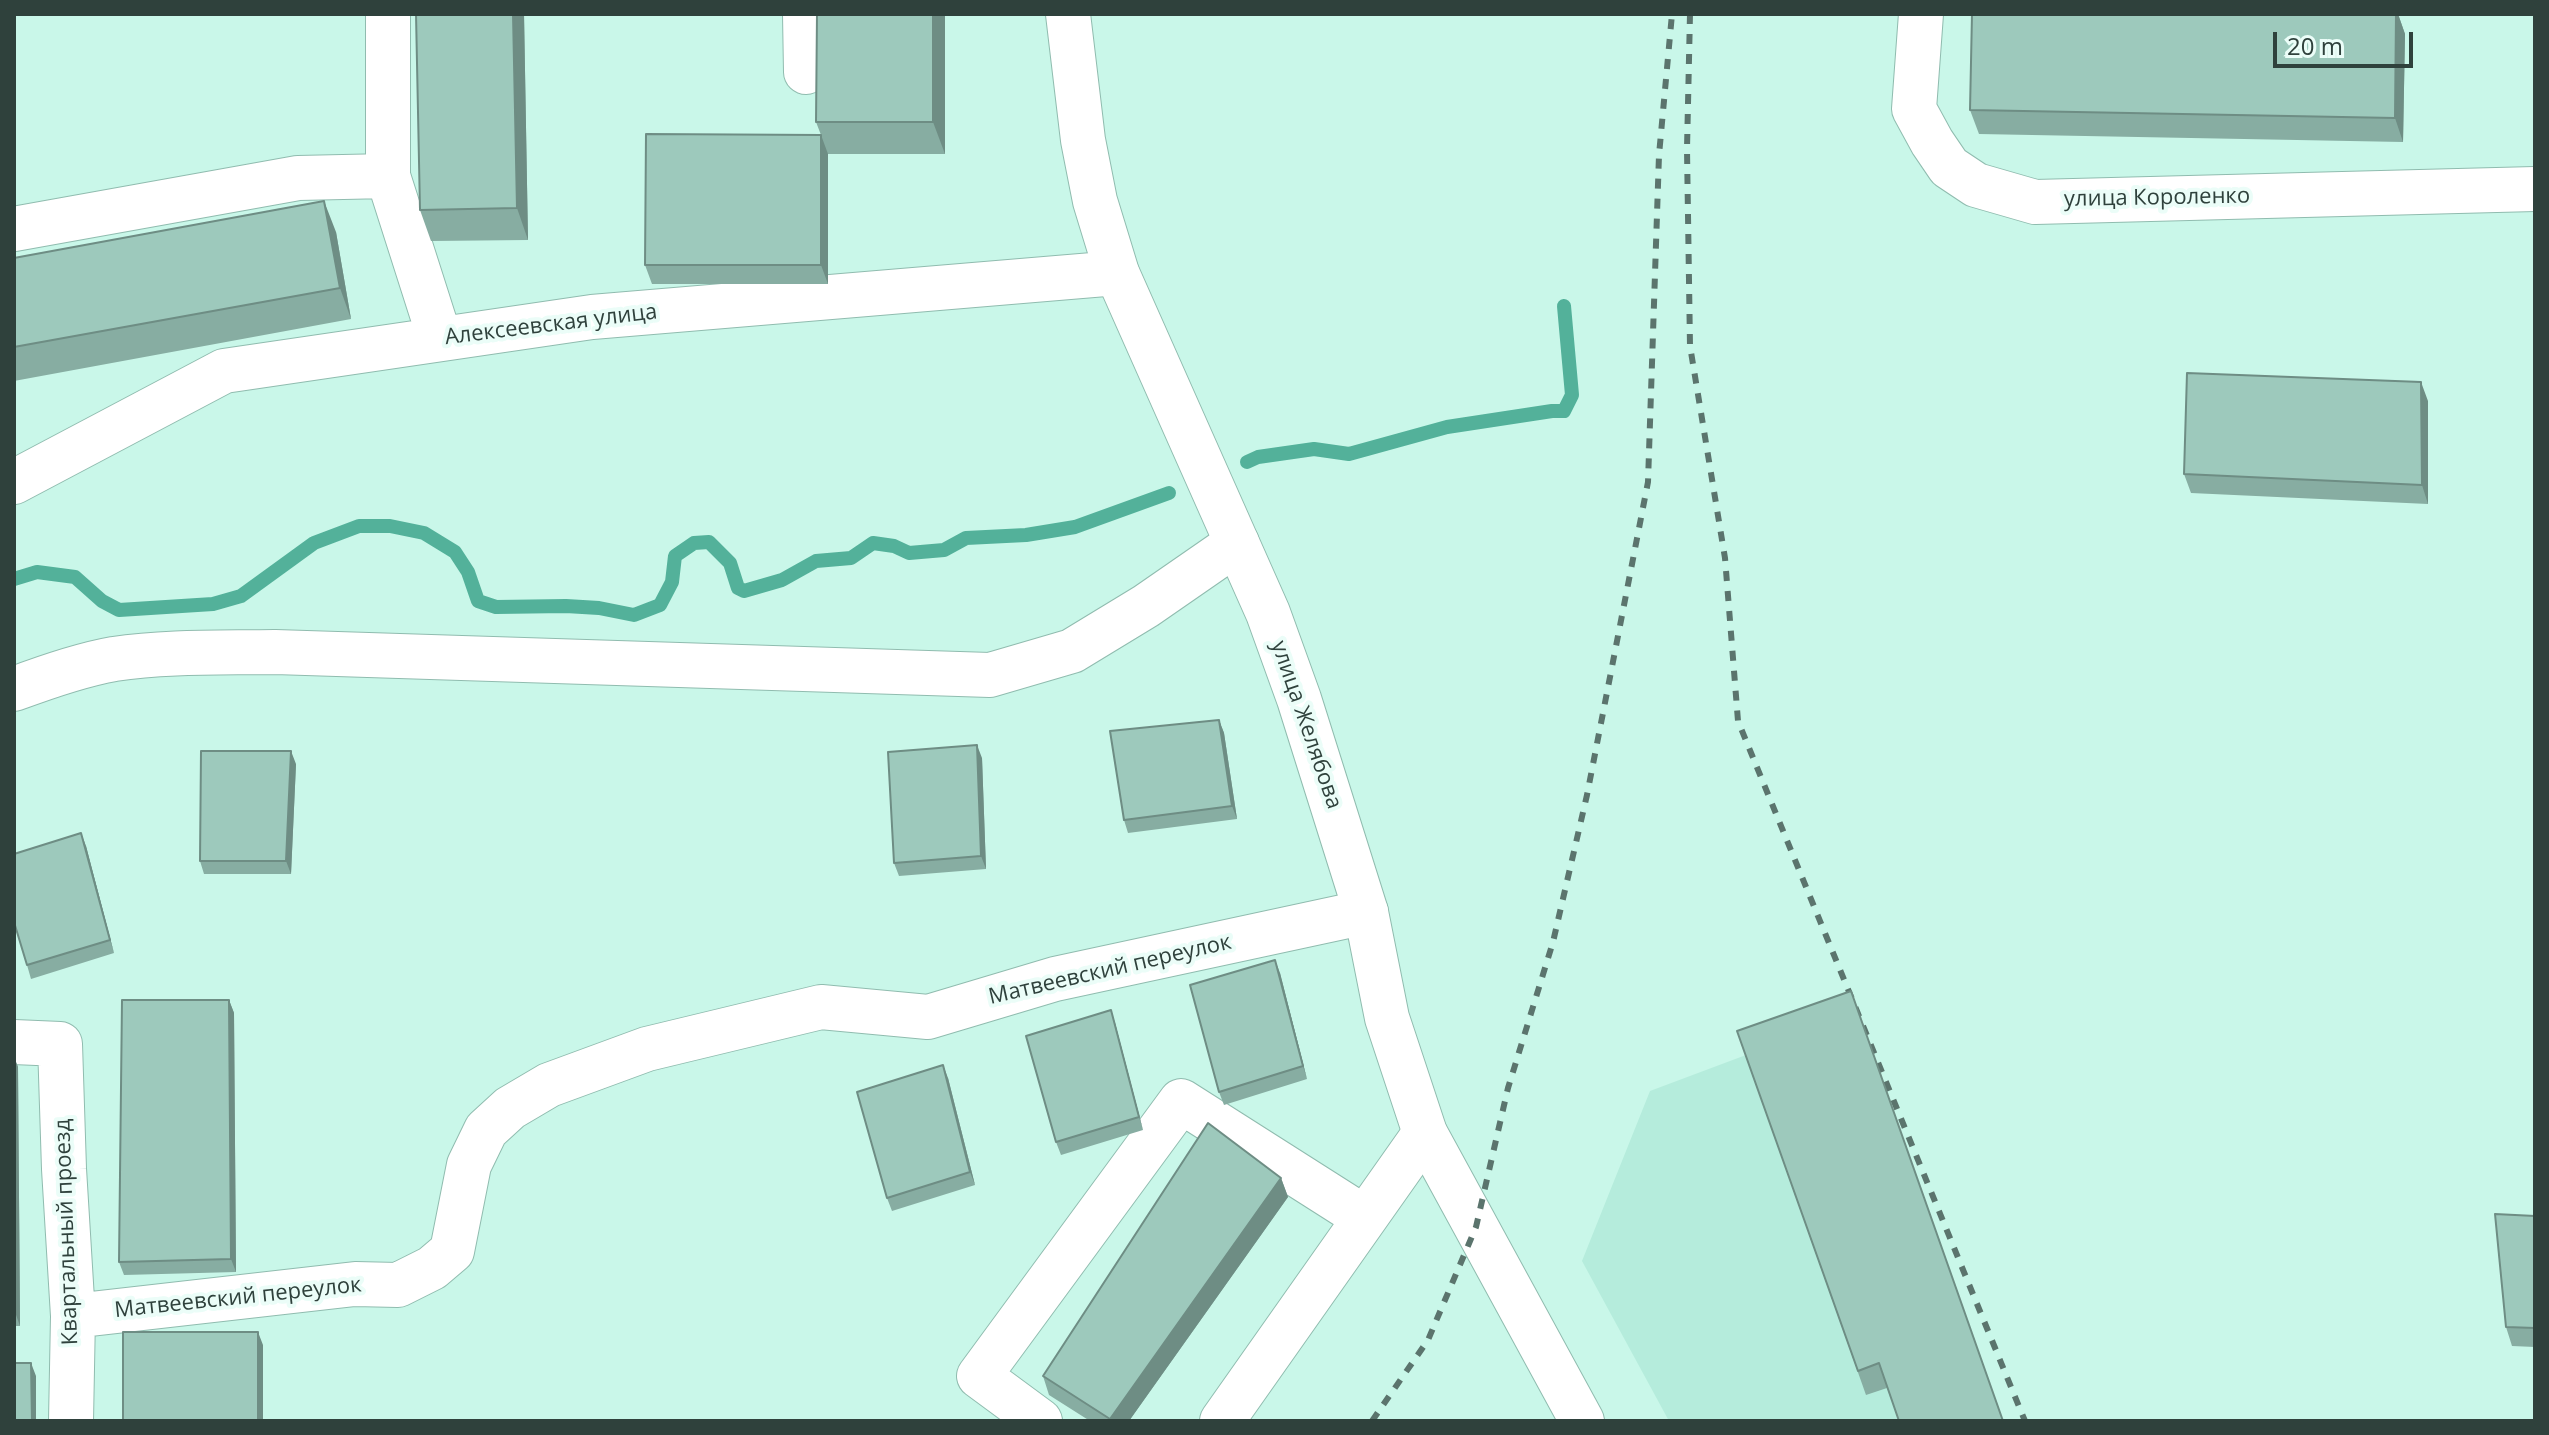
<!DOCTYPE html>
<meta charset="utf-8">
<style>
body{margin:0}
#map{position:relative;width:2549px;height:1435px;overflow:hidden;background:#c9f7e9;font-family:"Open Sans",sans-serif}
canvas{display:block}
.frame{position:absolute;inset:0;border:16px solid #2f413c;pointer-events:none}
.scale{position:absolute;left:2273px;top:32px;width:140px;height:36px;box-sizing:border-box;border:4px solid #2f413c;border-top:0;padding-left:10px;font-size:24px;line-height:28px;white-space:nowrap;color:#2f413c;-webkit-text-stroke:6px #ebfdf8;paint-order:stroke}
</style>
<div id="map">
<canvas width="2549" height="1435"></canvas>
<div class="frame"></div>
<div class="scale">20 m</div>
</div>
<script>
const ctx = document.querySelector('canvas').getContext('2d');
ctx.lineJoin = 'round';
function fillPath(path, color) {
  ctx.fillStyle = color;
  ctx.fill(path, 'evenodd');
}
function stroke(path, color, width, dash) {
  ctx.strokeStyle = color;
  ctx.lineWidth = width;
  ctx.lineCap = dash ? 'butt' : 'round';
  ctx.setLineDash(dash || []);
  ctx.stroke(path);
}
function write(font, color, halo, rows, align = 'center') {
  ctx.font = font + ' "Open Sans",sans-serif';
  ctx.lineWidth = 8;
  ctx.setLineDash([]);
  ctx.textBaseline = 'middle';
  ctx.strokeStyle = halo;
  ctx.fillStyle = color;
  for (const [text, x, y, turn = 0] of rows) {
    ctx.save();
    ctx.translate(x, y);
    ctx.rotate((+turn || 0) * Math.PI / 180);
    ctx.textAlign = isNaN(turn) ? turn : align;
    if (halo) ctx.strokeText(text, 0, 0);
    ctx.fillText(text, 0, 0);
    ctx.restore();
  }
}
const built = new Path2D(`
 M 1746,1055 L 2003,1421 L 1669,1421 L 1582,1261 L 1650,1091 Z`);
const stream = new Path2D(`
 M 1247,462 L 1258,457 L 1314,449 L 1349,454 L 1447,427 L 1552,411 L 1564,411 L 1572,395 L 1564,306
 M 14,579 L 37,572 L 75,577 L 102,601 L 119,610 L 213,604 L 241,596 L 314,543 L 359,526 L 390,526 L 424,533 L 455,552 L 468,572 L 478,601 L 496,607 L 566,606 L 599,608 L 634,615 L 660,605 L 672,582 L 675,556 L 694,543 L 709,542 L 730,563 L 738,588 L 744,591 L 782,580 L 816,561 L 851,558 L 873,543 L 894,546 L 909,553 L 944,550 L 966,538 L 1026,535 L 1075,527 L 1169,493`);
const minor = new Path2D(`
 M 388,14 L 388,176 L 440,339
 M 805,14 L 806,72
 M 1921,14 L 1914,109 L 1932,142 L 1949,167 L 1976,185 L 2035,202 L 2535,189
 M 14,229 L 298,178 L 388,176
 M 14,482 L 224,371 L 592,317 L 1117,273
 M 14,689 C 46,677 80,665 114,659 C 167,651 222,653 275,652 L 990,675 L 1072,651 L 1146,606 L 1237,543
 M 14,1042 L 60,1044 L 64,1169 L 73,1316 L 71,1421
 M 73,1316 L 355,1284 L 398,1285 L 432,1268 L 452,1251 L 469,1165 L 486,1130 L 510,1108 L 549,1085 L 647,1049 L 821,1007 L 928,1017 L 1055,979 L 1366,912
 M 1040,1421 L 979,1376 L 1181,1101 L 1365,1218
 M 1222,1421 L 1425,1133`);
const major = new Path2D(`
 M 1068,14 L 1083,140 L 1095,201 L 1117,273 L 1268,613 L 1299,699 L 1366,912 L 1387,1018 L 1425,1133 L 1582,1421`);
const rail = new Path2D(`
 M 1690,14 L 1687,149 L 1690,346 L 1725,558 L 1738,721 L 2025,1421
 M 1372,1421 L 1428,1340 L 1476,1227 L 1508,1088 L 1553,942 L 1587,795 L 1648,482 L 1659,155 L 1672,14`);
const wall = new Path2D(`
 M 416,14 L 524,14 L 528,240 L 431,241 L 420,210 Z
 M 817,14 L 945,14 L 945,154 L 828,154 L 828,284 L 652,284 L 645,265 L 821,135 L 816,122 Z
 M 1972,14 L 2398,14 L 2405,34 L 2403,142 L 1979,134 L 1970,110 Z
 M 336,232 L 351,319 L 14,381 L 14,258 Z
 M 2428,401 L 2428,504 L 2191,493 L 2184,474 Z
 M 1219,720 L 1224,733 L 1237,819 L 1128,833 L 1124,820 Z
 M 982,758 L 986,869 L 899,876 L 894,863 Z
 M 296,764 L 291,874 L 204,874 L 200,861 Z
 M 86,846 L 114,953 L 31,979 L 27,965 Z
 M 1280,973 L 1307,1079 L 1224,1105 L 1219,1092 Z
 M 1851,991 L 1887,1388 L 1866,1395 L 1737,1031 Z
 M 229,1000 L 234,1013 L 236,1272 L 124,1275 L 119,1262 Z
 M 1115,1023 L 1143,1130 L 1061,1155 L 1056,1142 Z
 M 14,1057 L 18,1067 L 20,1326 L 14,1326 Z
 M 948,1078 L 975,1185 L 892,1211 L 887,1198 Z
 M 1281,1178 L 1288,1197 L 1129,1421 L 1090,1421 L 1049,1395 L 1043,1376 Z
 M 2535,1216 L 2535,1347 L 2512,1346 L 2506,1327 Z`);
const shadedWall = new Path2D(`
 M 513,14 L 524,14 L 528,240 L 517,208 Z
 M 933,14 L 945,14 L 945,154 L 933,122 Z
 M 2396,14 L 2398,14 L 2405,34 L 2403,142 L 2395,118 Z
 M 821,135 L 828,154 L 828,284 L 821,265 Z
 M 324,201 L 336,232 L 351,319 L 340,288 Z
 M 2421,382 L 2428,401 L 2428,504 L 2422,485 Z
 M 1219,720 L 1224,733 L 1237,819 L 1232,806 Z
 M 977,745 L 982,758 L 986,869 L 981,856 Z
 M 291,751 L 296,764 L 291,874 L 286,861 Z
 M 81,833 L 86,846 L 114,953 L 110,940 Z
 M 1275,960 L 1280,973 L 1307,1079 L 1303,1066 Z
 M 229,1000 L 234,1013 L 236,1272 L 231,1259 Z
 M 1111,1010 L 1115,1023 L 1143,1130 L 1139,1117 Z
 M 14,1057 L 18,1067 L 20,1326 L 15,1312 Z
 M 943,1065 L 948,1078 L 975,1185 L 970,1172 Z
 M 1281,1178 L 1288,1197 L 1129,1421 L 1111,1421 L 1110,1419 Z
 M 258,1332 L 263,1345 L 263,1421 L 258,1421 Z
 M 31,1363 L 36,1376 L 36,1421 L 32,1421 Z`);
const building = new Path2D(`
 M 416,14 L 513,14 L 517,208 L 420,210 Z
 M 817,14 L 933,14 L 933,122 L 816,122 Z
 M 1972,14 L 2396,14 L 2395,118 L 1970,110 Z
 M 646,134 L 821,135 L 821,265 L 645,265 Z
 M 324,201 L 340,288 L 14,347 L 14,258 Z
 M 2187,373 L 2421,382 L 2422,485 L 2184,474 Z
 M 1219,720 L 1232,806 L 1124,820 L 1110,731 Z
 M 977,745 L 981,856 L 894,863 L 888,752 Z
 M 201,751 L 291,751 L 286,861 L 200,861 Z
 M 81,833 L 110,940 L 27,965 L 14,922 L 14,854 Z
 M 1275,960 L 1303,1066 L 1219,1092 L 1190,985 Z
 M 1851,991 L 2003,1421 L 1899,1421 L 1879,1363 L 1858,1371 L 1737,1031 Z
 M 122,1000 L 229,1000 L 231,1259 L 119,1262 Z
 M 1111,1010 L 1139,1117 L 1056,1142 L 1026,1036 Z
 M 943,1065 L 970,1172 L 887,1198 L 857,1092 Z
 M 1208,1123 L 1281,1178 L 1110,1419 L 1043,1376 Z
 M 14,1214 L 15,1312 L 14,1312 Z
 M 2495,1214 L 2535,1216 L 2535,1328 L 2506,1327 Z
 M 123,1332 L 258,1332 L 258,1421 L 123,1421 Z
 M 14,1363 L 31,1363 L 32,1421 L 14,1421 Z`);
const streetNames = [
 ["улица Короленко",2157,198,-1],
 ["Алексеевская улица",551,325,-7],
 ["улица Желябова",1306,725,71],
 ["Матвеевский переулок",1110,970,-13],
 ["Квартальный проезд",67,1232,-92],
 ["Матвеевский переулок",238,1298,-6]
];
fillPath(built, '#b5ecdc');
stroke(stream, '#53b19a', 14);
stroke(minor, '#90bcaf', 46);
stroke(major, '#90bcaf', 46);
stroke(minor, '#fff', 44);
stroke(major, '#fff', 44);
stroke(rail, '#5b746d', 6, [10, 10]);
fillPath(wall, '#87ada2');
fillPath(shadedWall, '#6e8d84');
fillPath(building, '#9dc9bc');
stroke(building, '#6e8d84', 2);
write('22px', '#2f413c', '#ebfdf8', streetNames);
</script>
